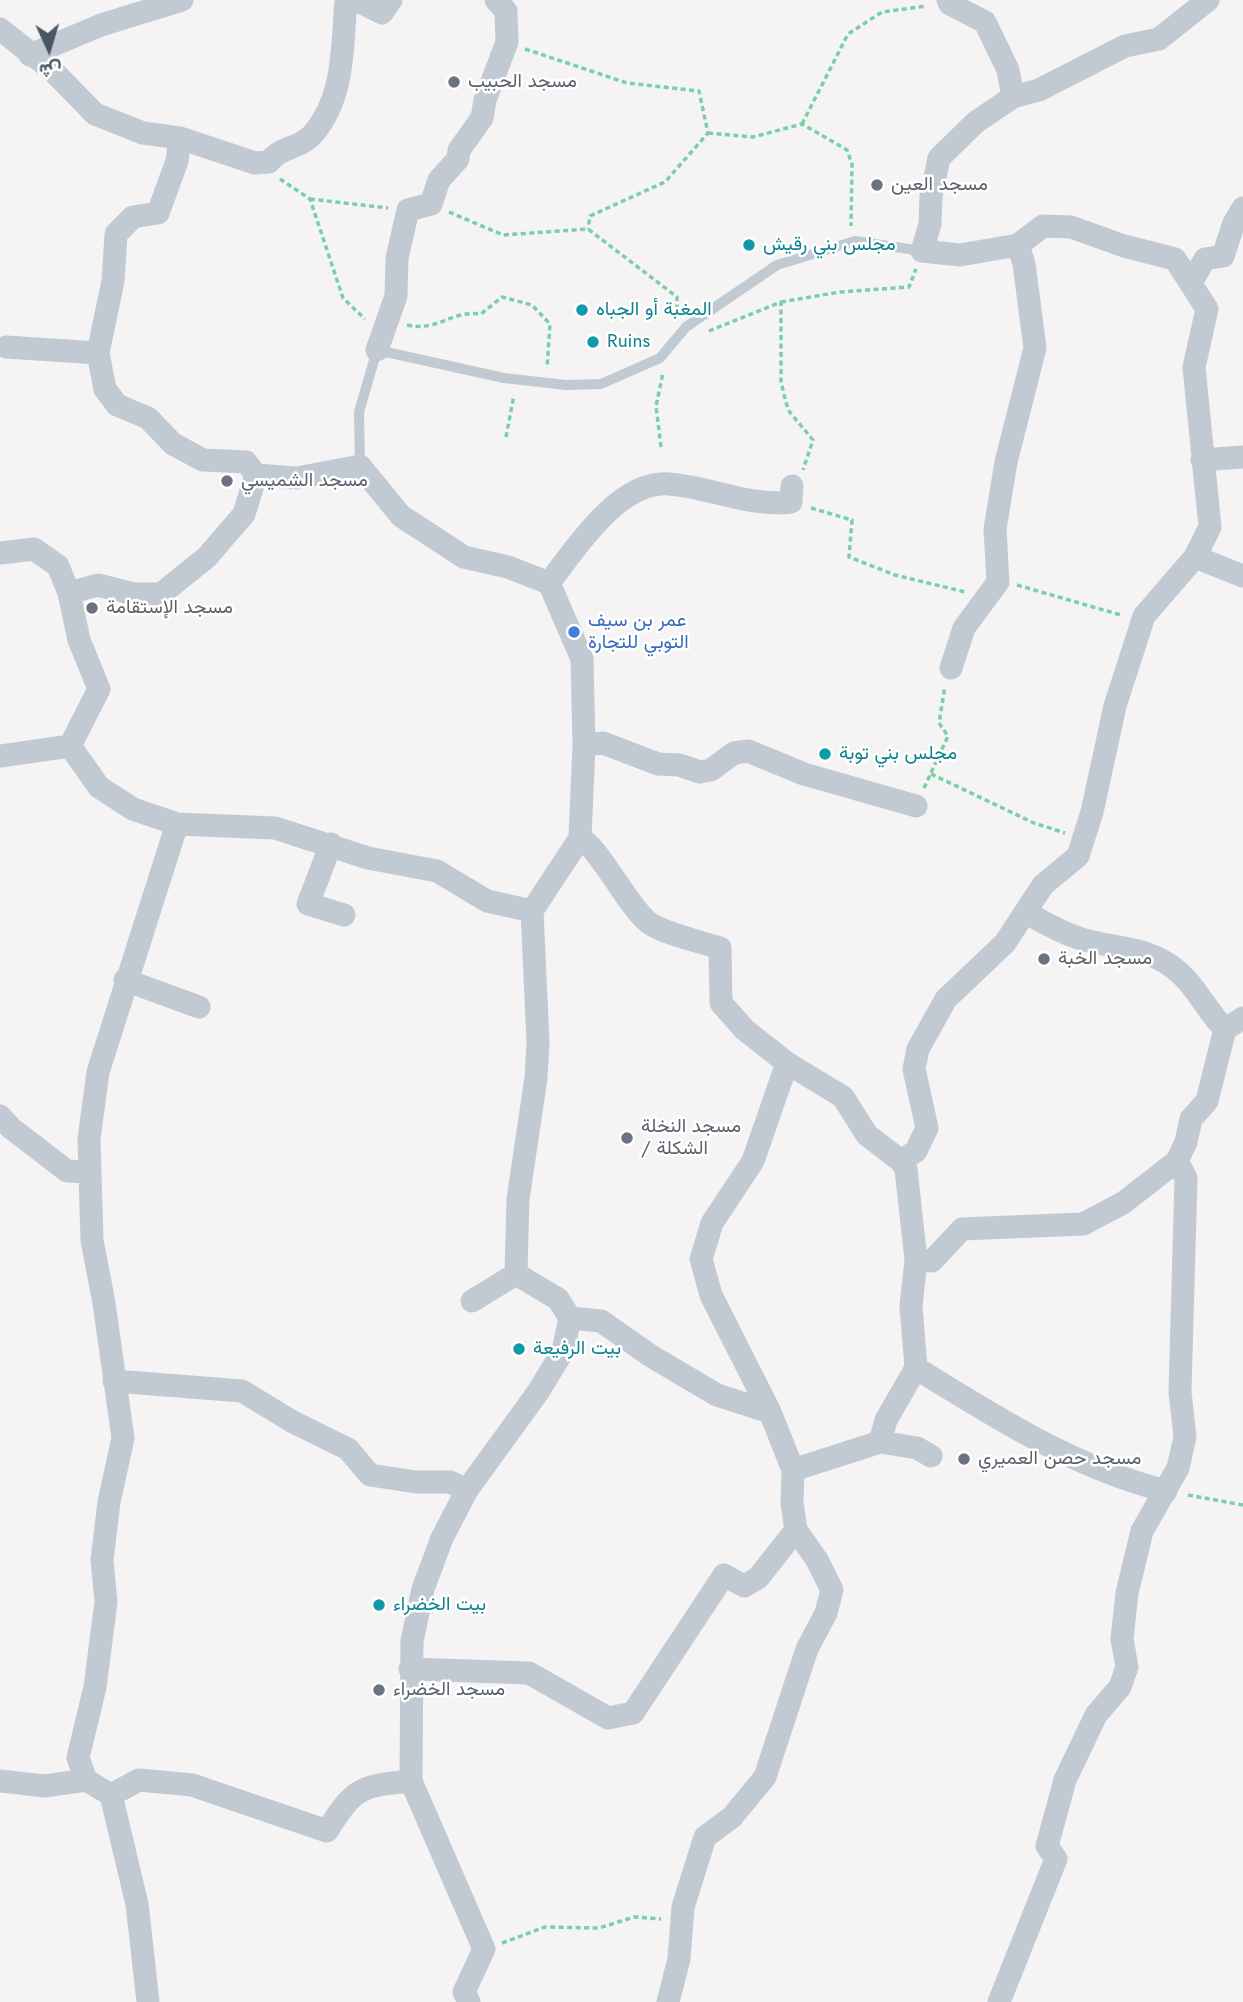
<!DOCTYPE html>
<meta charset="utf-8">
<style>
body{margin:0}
#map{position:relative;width:1243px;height:2002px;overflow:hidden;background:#f5f3f3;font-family:Jost,Vazirmatn,sans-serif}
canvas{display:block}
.north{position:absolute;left:14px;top:14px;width:70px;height:70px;-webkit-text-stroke:5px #fff;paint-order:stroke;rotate:176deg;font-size:19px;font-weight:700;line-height:28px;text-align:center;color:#4a5661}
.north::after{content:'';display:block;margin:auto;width:24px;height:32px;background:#4a5661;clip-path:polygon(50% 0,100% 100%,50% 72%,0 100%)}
</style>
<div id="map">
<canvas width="1243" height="2002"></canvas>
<div class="north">ش</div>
</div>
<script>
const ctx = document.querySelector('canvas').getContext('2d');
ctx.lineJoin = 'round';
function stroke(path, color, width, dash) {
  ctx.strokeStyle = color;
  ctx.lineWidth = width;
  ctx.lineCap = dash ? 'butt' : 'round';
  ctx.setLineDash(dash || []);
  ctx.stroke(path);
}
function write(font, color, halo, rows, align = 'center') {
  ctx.font = font + ' Jost,Vazirmatn,sans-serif';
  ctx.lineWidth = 5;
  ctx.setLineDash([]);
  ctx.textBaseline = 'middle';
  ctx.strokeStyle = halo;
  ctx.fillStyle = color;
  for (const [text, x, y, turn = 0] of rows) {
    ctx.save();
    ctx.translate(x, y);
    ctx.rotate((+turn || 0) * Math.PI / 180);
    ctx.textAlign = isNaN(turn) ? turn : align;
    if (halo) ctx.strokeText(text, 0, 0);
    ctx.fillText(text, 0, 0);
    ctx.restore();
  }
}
const path = new Path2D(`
 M 525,49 L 627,83 L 699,91 L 708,133 L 665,182 L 590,216 L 588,229
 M 802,124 L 848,34 L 882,12 L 927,6
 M 708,133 L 753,137 L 802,124 L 847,150 L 852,164 L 851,226
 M 280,179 L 310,199 L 343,298 L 365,319
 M 310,199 L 388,208
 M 449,212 L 503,235 L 588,229 L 677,297 L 677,317
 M 781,302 L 840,292 L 909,287 L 916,269
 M 407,325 C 438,332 451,310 481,314 L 502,297 L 532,305 L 550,324 L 547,368
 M 709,331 L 781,302 L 781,382 L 788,410 L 813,440 L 803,470
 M 506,437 L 514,395
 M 661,447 L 656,406 L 663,373
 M 811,508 L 852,520 L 849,557 L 895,575 L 965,592
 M 1017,585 L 1121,615
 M 931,774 L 1034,823 L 1065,833
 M 924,788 L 948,736 L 939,723 L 945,686
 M 1188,1495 L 1243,1505
 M 502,1943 L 545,1927 L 599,1928 L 634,1917 L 661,1919`);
const lane = new Path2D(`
 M 360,466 L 359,412 L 377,350 L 504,378 L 566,385 L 601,384 L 660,358 L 686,327 L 777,265 L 855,241 L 922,251`);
const street = new Path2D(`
 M 356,0 L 382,13 L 391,0
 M 948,0 L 950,4 L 985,22 L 1008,70 L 1013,97
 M 0,29 L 52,70 L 95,114 L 143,133 L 180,138 L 255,163 L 269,162 C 282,145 299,150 313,134 C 345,97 342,46 346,0
 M 30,55 L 101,25 L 182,0
 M 1192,281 L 1205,259 L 1223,256 L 1234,223 L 1243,208
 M 6,347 L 98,353 L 105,389 L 117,405 L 148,418 L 173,444 L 203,460 L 246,462 L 256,475
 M 377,350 L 396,296 L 397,258 L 408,210 L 431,204 L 439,180 L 458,159 L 459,150 L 482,118 L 485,100 L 507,42 L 506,11 L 496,0
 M 98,353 L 113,281 L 116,234 L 133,217 L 158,213 L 177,161 L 180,138
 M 1202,460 L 1243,457
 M 0,553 L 34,549 L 58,566 L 69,593 L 79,640 L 99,689 L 70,746 L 99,787 L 133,809 L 177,824 L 98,1072 L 89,1139 L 92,1240 L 104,1303 L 123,1438 L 109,1502 L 102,1560 L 106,1602 L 95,1687 L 78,1758 L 86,1780 L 111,1795 L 137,1904 L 148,2002
 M 1195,557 L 1243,576
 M 549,583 C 576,548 619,480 669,484 C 710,487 748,507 791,502 L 792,486
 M 69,593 L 98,585 L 134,594 L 161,594 L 207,557 L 244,514 L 256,475 L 297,478 L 360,466 L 401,516 L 464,557 L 508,567 L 549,583 L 582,659 L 584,745 L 580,838 L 532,911
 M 951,668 L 964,628 L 998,582 L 995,529 L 1006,462 L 1035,348 L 1024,264 L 1018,245 L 960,255 L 922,251 L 930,224 L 931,196 L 939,158 L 976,122 L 1013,97 L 1039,90 L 1125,46 L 1159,39 L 1208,0
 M 584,745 L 603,743 L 658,764 L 679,765 L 700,772 L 711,770 L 734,753 L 748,751 L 804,774 L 916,806
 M 0,756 L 70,746
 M 177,824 L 275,828 L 368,858 L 437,871 L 487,901 L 532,911 L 538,1042 L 536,1078 L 518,1199 L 516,1274 L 558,1299 L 570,1318 L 563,1351 L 538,1392 L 467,1490 L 442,1538 L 423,1589 L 412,1641 L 411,1781 L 484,1949 L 464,1992 L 469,2002
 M 580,838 C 598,846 627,905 648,922 C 661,933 702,942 720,948 L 721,1003 L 745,1030 L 787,1063 L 843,1097 L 867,1135 L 901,1161 L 916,1151 L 927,1128 L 914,1069 L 918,1049 L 946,999 L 1005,943 L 1043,885 L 1078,856 L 1092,812 L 1115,706 L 1144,616 L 1195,557 L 1210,527 L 1194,367 L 1207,309 L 1175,259 L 1124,246 L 1071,227 L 1043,226 L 1018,245
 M 331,844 L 308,904 L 344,915
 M 1027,913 C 1044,923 1063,933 1081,939 C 1111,948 1141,946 1168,964 C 1195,981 1204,1009 1225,1029
 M 125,980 L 199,1007
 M 0,1116 L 11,1128 L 67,1171 L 88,1172
 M 901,1161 L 906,1169 L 916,1260 L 932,1261 L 962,1229 L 1083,1224 L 1123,1203 L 1177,1161
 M 916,1260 L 911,1306 L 916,1368 C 995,1417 1075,1468 1166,1491
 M 472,1301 L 516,1274
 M 570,1318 L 601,1321 L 651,1356 L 717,1395 L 770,1412
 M 114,1381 L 242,1391 L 293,1422 L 348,1449 L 370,1475 L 416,1482 L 450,1482 L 467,1490
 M 880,1442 L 917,1448 L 931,1456
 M 793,1470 L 880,1442 L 886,1420 L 916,1368
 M 410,1669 L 529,1673 L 608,1718 L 633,1713 L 724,1575 L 744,1586 L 758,1578 L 796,1530
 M 0,1781 L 45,1786 L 86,1780
 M 111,1795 L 139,1780 L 192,1785 L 327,1831 C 355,1787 360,1786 411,1781
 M 668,2002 L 679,1959 L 683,1907 L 705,1837 L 732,1817 L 765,1777 L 807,1649 L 826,1613 L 832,1590 L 817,1560 L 796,1530 L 792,1503 L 793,1470 L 770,1412 L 711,1295 L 701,1259 L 712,1223 L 753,1161 L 787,1063
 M 999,2002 L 1056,1859 L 1047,1846 L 1065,1780 L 1096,1715 L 1120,1687 L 1127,1667 L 1122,1639 L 1127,1593 L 1142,1531 L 1178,1468 L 1185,1437 L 1180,1392 L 1186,1178 L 1177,1161 L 1186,1142 L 1191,1119 L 1207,1101 L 1225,1029 L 1243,1018`);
const markers = [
 [454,82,7,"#6b7280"],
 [877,185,7,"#6b7280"],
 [749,245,7,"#0f9aa8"],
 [582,310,7,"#0f9aa8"],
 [593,342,7,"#0f9aa8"],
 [227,481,7,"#6b7280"],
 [92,608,7,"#6b7280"],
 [574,632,7,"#3f7fe0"],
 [825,754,7,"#0f9aa8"],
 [1044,959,7,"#6b7280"],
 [627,1138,7,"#6b7280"],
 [519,1349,7,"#0f9aa8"],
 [964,1459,7,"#6b7280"],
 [379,1605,7,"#0f9aa8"],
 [379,1690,7,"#6b7280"]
];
const worshipNames = [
 ["مسجد الحبيب",468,82],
 ["مسجد العين",891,185],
 ["مسجد الشميسي",241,481],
 ["مسجد الإستقامة",106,608],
 ["مسجد الخبة",1058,959],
 ["مسجد النخلة",641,1127],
 ["/ الشكلة",641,1149],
 ["مسجد حصن العميري",978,1459],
 ["مسجد الخضراء",393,1690]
];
const cultureNames = [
 ["مجلس بني رقيش",763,245],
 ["المغبة أو الجباه",596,310],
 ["Ruins",607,342],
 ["مجلس بني توبة",839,754],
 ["بيت الرفيعة",533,1349],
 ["بيت الخضراء",393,1605]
];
const shopNames = [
 ["عمر بن سيف",588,621],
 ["التوبي للتجارة",588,643]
];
stroke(path, '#7ad0a6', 3.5, [5, 3.5]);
stroke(lane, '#c1cad2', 10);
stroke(street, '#c1cad2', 23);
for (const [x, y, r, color] of markers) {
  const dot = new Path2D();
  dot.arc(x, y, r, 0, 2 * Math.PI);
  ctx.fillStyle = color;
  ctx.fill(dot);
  stroke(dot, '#fff', 2.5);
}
write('19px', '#5b616d', '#fff', worshipNames, 'left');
write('19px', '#0d838f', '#fff', cultureNames, 'left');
write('19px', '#366cbe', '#fff', shopNames, 'left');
</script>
